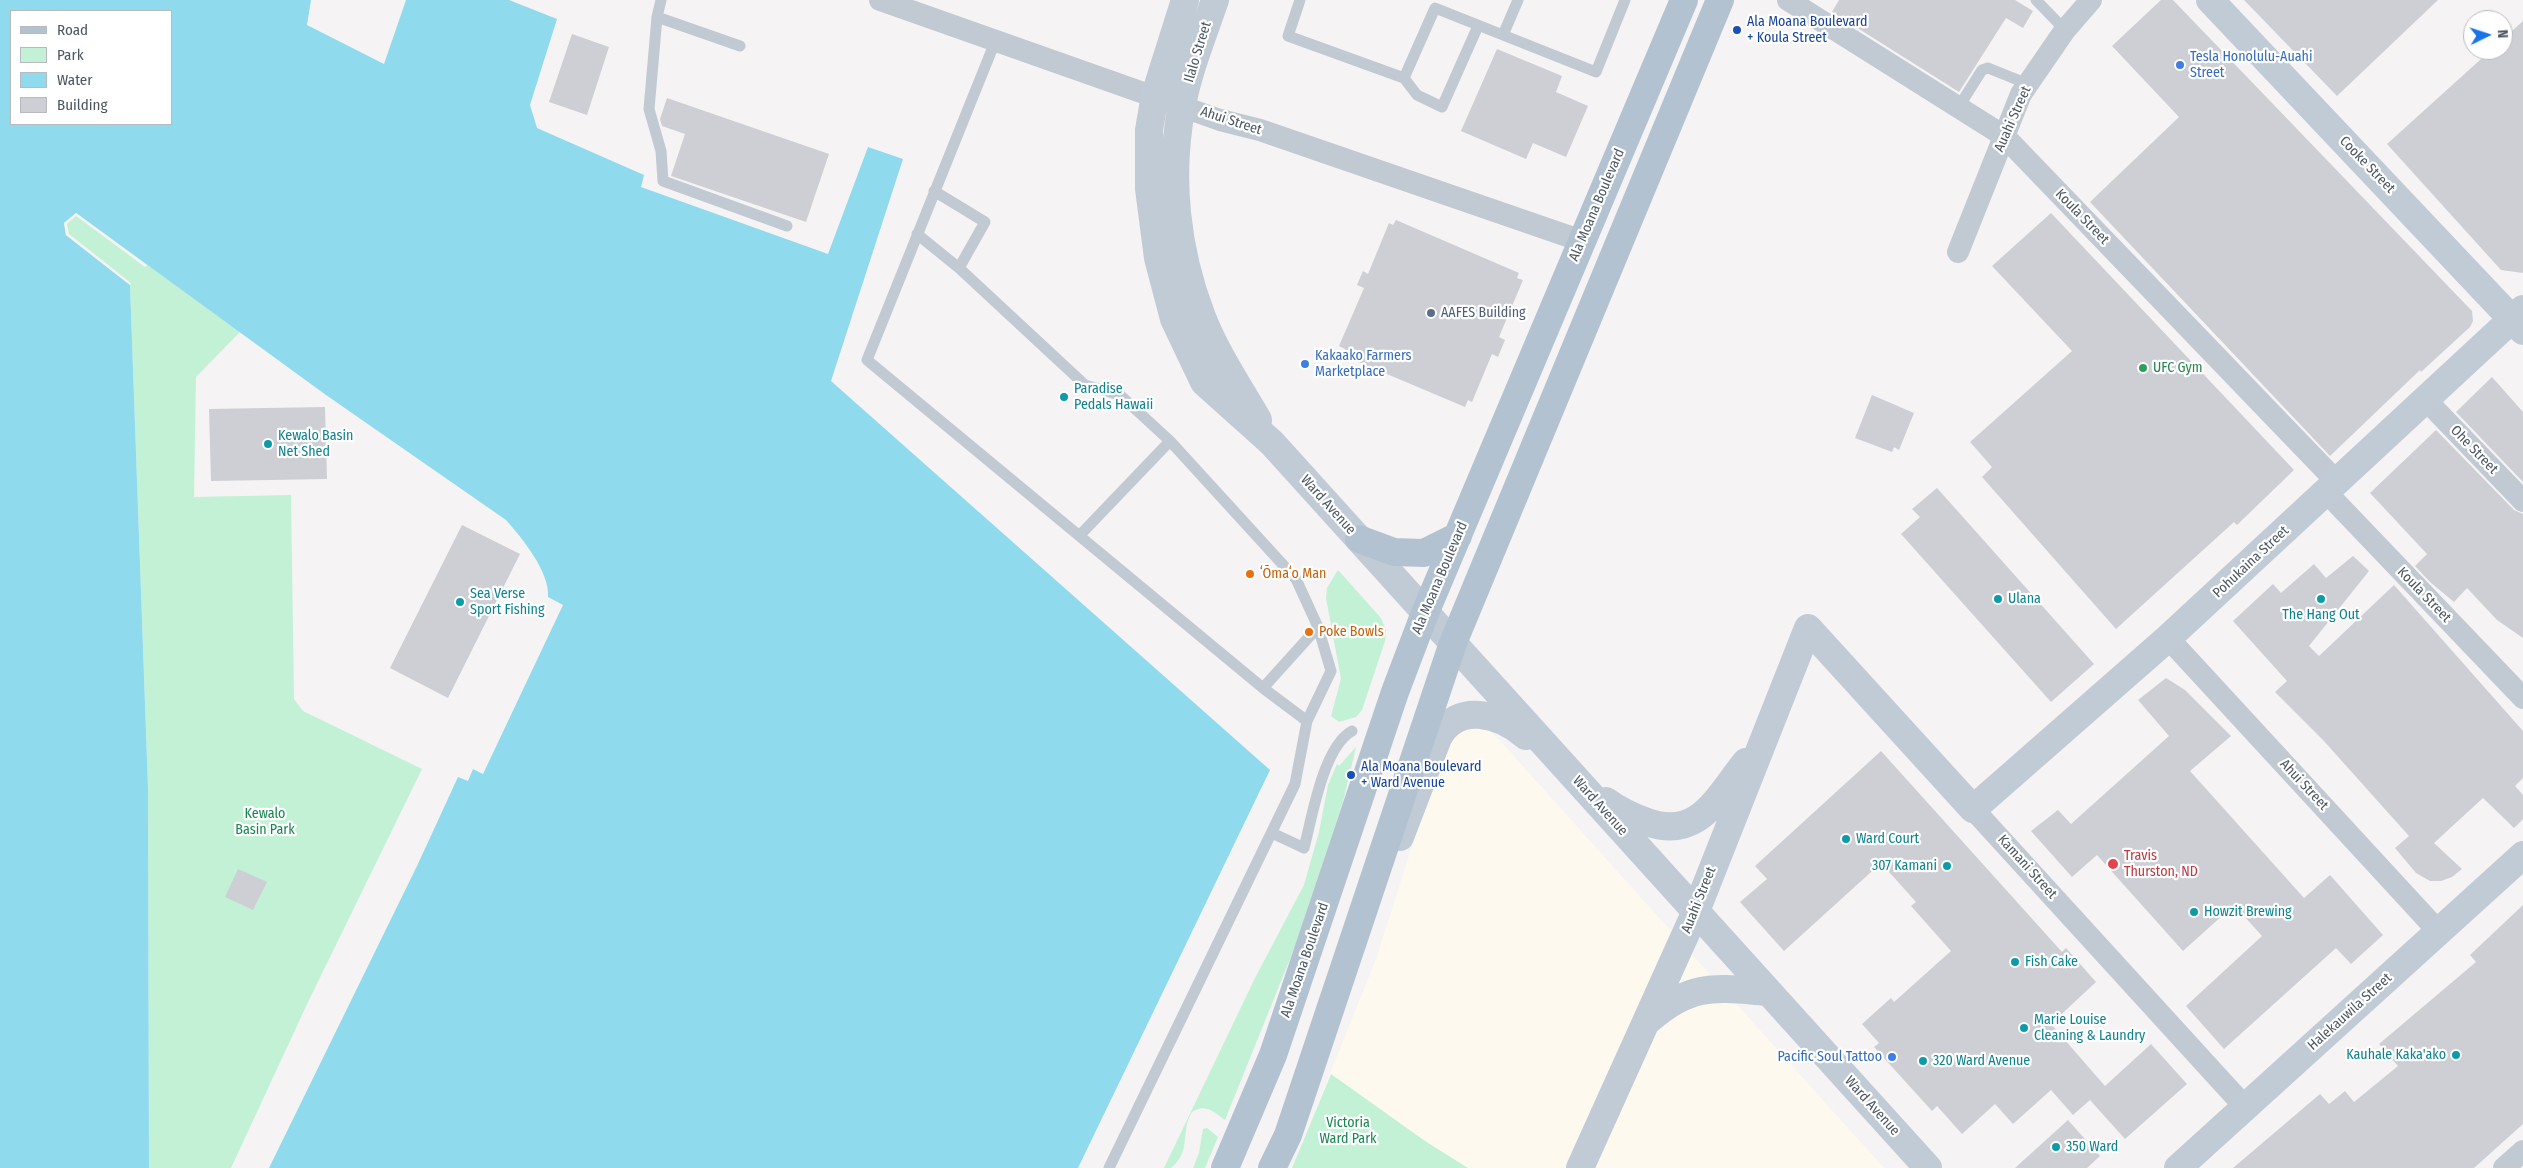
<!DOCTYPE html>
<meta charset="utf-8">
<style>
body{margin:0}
#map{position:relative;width:2523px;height:1168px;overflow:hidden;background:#f5f3f3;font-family:"Fira Sans Condensed",sans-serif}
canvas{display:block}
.legend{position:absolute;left:10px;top:10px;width:162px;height:115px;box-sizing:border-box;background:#fff;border:1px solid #b7bbc0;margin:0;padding:6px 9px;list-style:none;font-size:15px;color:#4a5661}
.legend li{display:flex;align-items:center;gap:10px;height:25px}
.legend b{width:25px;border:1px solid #b7bbc0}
.north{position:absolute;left:2463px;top:10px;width:50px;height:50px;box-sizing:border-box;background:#fff;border:1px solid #b7bbc0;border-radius:50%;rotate:86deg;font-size:14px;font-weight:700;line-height:20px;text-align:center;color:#4a5661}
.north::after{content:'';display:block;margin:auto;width:18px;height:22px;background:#1a73e8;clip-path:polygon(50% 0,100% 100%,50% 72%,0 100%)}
</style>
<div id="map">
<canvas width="2523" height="1168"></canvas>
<ul class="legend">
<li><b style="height:6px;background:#b3c2d1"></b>Road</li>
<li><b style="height:14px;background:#c3f1d5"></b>Park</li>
<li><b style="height:14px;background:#90daee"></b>Water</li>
<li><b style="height:14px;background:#cdcfd5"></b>Building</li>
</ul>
<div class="north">N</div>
</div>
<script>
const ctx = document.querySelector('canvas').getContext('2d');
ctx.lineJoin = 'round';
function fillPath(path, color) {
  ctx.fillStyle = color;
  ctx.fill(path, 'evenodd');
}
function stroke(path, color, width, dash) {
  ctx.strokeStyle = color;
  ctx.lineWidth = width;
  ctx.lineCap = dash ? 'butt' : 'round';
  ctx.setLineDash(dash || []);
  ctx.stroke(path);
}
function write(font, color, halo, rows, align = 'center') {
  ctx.font = font + ' "Fira Sans Condensed",sans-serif';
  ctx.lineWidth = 4.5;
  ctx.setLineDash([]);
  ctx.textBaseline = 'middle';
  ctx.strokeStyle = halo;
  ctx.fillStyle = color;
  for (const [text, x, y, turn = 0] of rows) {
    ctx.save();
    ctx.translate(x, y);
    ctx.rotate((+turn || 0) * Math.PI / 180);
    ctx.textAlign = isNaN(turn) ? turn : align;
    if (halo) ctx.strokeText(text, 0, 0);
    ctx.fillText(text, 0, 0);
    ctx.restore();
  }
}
const commercial = new Path2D(`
 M 1470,727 L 1489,731 L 1494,734 L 1884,1168 L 1292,1168 L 1376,959 L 1444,746 L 1447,740 Z`);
const green = new Path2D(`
 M 76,213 L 240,332 L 196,377 L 194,497 L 291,495 L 294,699 L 303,711 L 422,769 L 309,1000 L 231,1168 L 149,1168 L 148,787 L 130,285 L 66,235 L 64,223 Z
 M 1338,570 L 1381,618 L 1386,630 L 1385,641 L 1362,710 L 1356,717 L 1339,722 L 1331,716 L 1341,679 L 1326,598 L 1327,588 Z
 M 1356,747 L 1343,802 L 1296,944 L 1225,1120 C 1214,1112 1205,1103 1192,1112 C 1180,1131 1192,1151 1171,1168 L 1164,1168 L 1255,978 L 1304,885 L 1319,832 L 1328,785 L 1337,764 L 1339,766 Z
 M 1331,1074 L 1425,1141 L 1468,1168 L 1292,1168 Z
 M 1207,1128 L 1218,1137 L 1205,1168 L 1193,1168 L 1199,1153 L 1203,1129 Z`);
const water = new Path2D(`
 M 0,0 L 311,0 L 307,25 L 384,64 L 406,0 L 509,0 L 557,19 L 530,105 L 537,128 L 644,175 L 641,187 L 828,254 L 868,147 L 903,159 L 831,381 L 1270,770 L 1078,1168 L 269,1168 L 417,866 L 458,777 L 468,781 L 473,769 L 483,774 L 563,605 L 548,597 C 550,572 522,538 506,520 L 326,395 L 76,213 L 64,223 L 66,235 L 130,285 L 148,787 L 149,1168 L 0,1168 ZM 11,11 L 171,11 L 171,124 L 11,124 Z`);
const pier = new Path2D(`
 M 76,213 L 147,265 L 145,267 L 76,216 L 67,224 L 69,234 L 131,283 L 130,285 L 66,235 L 64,223 Z`);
const building = new Path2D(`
 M 1839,0 L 2015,0 L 2033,11 L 2023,28 L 2006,18 L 1959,92 L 1832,12 Z
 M 2161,0 L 2173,0 L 2472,311 L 2473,321 L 2470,327 L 2421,372 L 2420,370 L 2330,456 L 2090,202 L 2179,117 L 2112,46 Z
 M 2244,0 L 2438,0 L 2337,96 Z
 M 2523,21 L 2523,273 L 2501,270 L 2387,144 L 2491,50 L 2503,50 L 2503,39 Z
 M 572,34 L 609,47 L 587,115 L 549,102 Z
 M 1497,49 L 1562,76 L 1556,92 L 1588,106 L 1566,157 L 1533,143 L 1526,159 L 1461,131 Z
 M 667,98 L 829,154 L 806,222 L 671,176 L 685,134 L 662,126 L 660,119 Z
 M 2051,213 L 2294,470 L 2237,525 L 2234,522 L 2116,629 L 1982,477 L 1992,467 L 1970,442 L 2072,351 L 1992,266 Z
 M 1396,220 L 1519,273 L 1517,278 L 1523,280 L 1499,337 L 1505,340 L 1498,357 L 1492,354 L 1472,402 L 1468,400 L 1465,407 L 1342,355 L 1345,349 L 1339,346 L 1364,288 L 1357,285 L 1363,271 L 1368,274 L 1389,223 L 1393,225 Z
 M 2492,377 L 2523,412 L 2523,482 L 2456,412 Z
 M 1872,395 L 1914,413 L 1899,450 L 1894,447 L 1892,452 L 1855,438 Z
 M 325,407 L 327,479 L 211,481 L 209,409 Z
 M 2436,430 L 2514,510 L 2523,514 L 2523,638 L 2497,620 L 2467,588 L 2454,602 L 2430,582 L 2415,566 L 2427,554 L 2370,493 Z
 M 1937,488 L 2094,664 L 2051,702 L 1901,534 L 1920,517 L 1912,509 Z
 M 462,525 L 520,554 L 448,698 L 390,668 Z
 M 2353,556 L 2369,571 L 2309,646 L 2319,656 L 2394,585 L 2523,731 L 2523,778 L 2515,786 L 2523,795 L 2523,819 L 2514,828 L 2483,798 L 2434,843 L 2462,869 L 2452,877 L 2441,881 L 2430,881 L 2416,873 L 2395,848 L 2409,836 L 2323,740 L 2275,692 L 2287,681 L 2233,621 L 2273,584 L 2281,593 L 2314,564 L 2326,578 Z
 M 2166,678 L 2185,690 L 2231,736 L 2190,771 L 2304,898 L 2330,875 L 2383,935 L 2351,964 L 2336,948 L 2224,1049 L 2186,1006 L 2262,936 L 2234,905 L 2183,951 L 2097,855 L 2072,877 L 2031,831 L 2058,810 L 2071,824 L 2169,736 L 2138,700 Z
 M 1881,751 L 2062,952 L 2066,948 L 2096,982 L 2051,1024 L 2105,1086 L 2151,1044 L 2187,1084 L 2125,1139 L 2090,1100 L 2073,1115 L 2051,1090 L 2013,1124 L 1995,1104 L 1962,1134 L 1937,1106 L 1932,1111 L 1874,1047 L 1879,1043 L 1862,1024 L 1891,998 L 1894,1002 L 1951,951 L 1911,906 L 1916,902 L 1881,863 L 1784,951 L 1740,902 L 1767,879 L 1755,866 Z
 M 238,869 L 267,882 L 253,910 L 225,897 Z
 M 2523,905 L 2523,1124 L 2474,1168 L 2233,1168 L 2320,1094 L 2329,1104 L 2345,1091 L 2354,1102 L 2398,1066 L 2379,1044 L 2476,962 L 2470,955 Z
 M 2068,1120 L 2100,1156 L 2087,1168 L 2015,1168 Z`);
const lane = new Path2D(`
 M 661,0 L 657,17 L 649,109 L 661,151 L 663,181 L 787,226
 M 1300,0 L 1288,36 L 1404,78 L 1435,8 L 1596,72 L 1625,0
 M 2036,0 L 2065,30
 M 657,17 L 740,46
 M 1503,35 L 1518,0
 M 995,42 L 867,360 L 1263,688 L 1307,721
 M 1404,78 L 1417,95 L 1442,107 L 1478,26
 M 1958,108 L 1982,70 L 1988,68 L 2028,84
 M 934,191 L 985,222 L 959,268
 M 917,234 L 959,268 L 1085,385 L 1120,395 L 1170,441
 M 1080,535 L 1170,441 L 1296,579 L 1318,627
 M 1272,833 L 1304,848 C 1312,818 1323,747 1352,731
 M 1109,1168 L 1295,784 L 1307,721 L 1331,671 L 1318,627 L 1263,688`);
const street = new Path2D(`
 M 880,0 L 1220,120 L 1260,130 L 1582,241
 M 1788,0 L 2004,136 L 2337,482
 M 1958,252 L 2021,94 L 2065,30 L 2091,0
 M 2425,399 L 2523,501
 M 2326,492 L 2523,698
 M 2168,638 L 2439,932
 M 1973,809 L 2245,1107
 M 2504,1168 L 2523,1151`);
const secondary = new Path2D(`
 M 1185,0 L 1155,95 L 1149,130 L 1149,189 L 1158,258 L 1174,319 L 1204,382 L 1272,443 L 1928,1168
 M 1215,0 C 1203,35 1189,69 1182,105 C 1168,176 1176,250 1202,317 C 1216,353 1239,387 1258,420
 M 2210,0 L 2523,331
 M 1606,801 C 1618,810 1633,817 1647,822 C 1699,841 1718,796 1746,762
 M 1400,837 L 1438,738 C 1457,701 1500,714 1526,736
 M 1650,1019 C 1692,982 1717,988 1769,992
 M 1580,1168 L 1696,911 L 1808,628 L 1973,809 L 2168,638 L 2523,309
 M 2178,1168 L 2523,855`);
const primary = new Path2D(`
 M 1359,539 L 1394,552 L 1424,553 L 1458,536
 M 1225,1168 L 1273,1055 L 1395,692 L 1425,613 L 1684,0
 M 1272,1168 L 1288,1135 L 1453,643 L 1720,0`);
const markers = [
 [1737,30,5,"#1a4fb4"],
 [2180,65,5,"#3f7fe0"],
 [1431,313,5,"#5c6f8a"],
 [1305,364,5,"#3f7fe0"],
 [2143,368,5,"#2e9e5b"],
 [1064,397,5,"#0f9aa8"],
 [268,444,5,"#0f9aa8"],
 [1250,574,5,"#e8710a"],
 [1998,599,5,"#0f9aa8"],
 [2321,599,5,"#0f9aa8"],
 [460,602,5,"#0f9aa8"],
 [1309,632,5,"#e8710a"],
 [1351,775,5,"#1a4fb4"],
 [1846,839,5,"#0f9aa8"],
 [2113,864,6,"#e0444e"],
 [1947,866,5,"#0f9aa8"],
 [2194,912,5,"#0f9aa8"],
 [2015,962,5,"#0f9aa8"],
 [2024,1028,5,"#0f9aa8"],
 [2456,1055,5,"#0f9aa8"],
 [1892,1057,5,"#3f7fe0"],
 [1923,1061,5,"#0f9aa8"],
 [2056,1147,5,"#0f9aa8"]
];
const transitNames = [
 ["Ala Moana Boulevard",1747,22],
 ["+ Koula Street",1747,38],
 ["Ala Moana Boulevard",1361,767],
 ["+ Ward Avenue",1361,783]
];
const streetNames = [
 ["Ilalo Street",1198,52,-73],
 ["Auahi Street",2013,119,-66],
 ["Ahui Street",1231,121,18],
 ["Cooke Street",2367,165,46],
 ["Ala Moana Boulevard",1597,205,-67],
 ["Koula Street",2082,217,46],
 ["Ohe Street",2474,450,46],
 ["Ward Avenue",1328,505,48],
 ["Pohukaina Street",2251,562,-43],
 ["Ala Moana Boulevard",1440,578,-67],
 ["Koula Street",2424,595,46],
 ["Ahui Street",2304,785,47],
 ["Ward Avenue",1600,806,48],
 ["Kamani Street",2027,867,48],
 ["Auahi Street",1699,900,-68],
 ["Ala Moana Boulevard",1305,960,-71],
 ["Halekauwila Street",2350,1012,-42],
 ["Ward Avenue",1872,1106,48]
];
const shopNames = [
 ["Tesla Honolulu-Auahi",2190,57],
 ["Street",2190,73],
 ["Kakaako Farmers",1315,356],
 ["Marketplace",1315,372],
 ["Pacific Soul Tattoo",1882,1057,"right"]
];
const serviceNames = [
 ["AAFES Building",1441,313]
];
const leisureNames = [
 ["UFC Gym",2153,368]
];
const cultureNames = [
 ["Paradise",1074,389],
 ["Pedals Hawaii",1074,405],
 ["Kewalo Basin",278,436],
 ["Net Shed",278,452],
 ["Sea Verse",470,594],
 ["Sport Fishing",470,610],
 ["Ulana",2008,599],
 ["The Hang Out",2321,615,"center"],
 ["Ward Court",1856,839],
 ["307 Kamani",1937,866,"right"],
 ["Howzit Brewing",2204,912],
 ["Fish Cake",2025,962],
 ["Marie Louise",2034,1020],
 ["Cleaning & Laundry",2034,1036],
 ["Kauhale Kaka'ako",2446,1055,"right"],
 ["320 Ward Avenue",1933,1061],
 ["350 Ward",2066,1147]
];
const foodNames = [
 ["ʻŌmaʻo Man",1260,574],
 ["Poke Bowls",1319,632]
];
const parkNames = [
 ["Kewalo",265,814],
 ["Basin Park",265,830],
 ["Victoria",1348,1123],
 ["Ward Park",1348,1139]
];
const healthNames = [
 ["Travis",2124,856],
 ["Thurston, ND",2124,872]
];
fillPath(commercial, '#fdf9ef');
fillPath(green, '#c3f1d5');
fillPath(water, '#90daee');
fillPath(pier, '#f5f3f3');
fillPath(building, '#cdcfd5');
stroke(lane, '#c1cad2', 11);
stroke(street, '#c1cad2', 22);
stroke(secondary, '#c1cbd6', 28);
stroke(primary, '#b3c2d1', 28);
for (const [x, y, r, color] of markers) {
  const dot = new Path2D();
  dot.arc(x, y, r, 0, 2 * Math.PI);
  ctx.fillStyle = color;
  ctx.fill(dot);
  stroke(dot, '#fff', 2);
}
write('14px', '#164399', '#fff', transitNames, 'left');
write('14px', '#4a5661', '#fff', streetNames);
write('14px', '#366cbe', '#fff', shopNames, 'left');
write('14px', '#4e5e75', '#fff', serviceNames, 'left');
write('14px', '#27864d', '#fff', leisureNames, 'left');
write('14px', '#0d838f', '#fff', cultureNames, 'left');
write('14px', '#c56008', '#fff', foodNames, 'left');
write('14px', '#17864f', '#fff', parkNames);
write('14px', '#be3a42', '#fff', healthNames, 'left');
</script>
